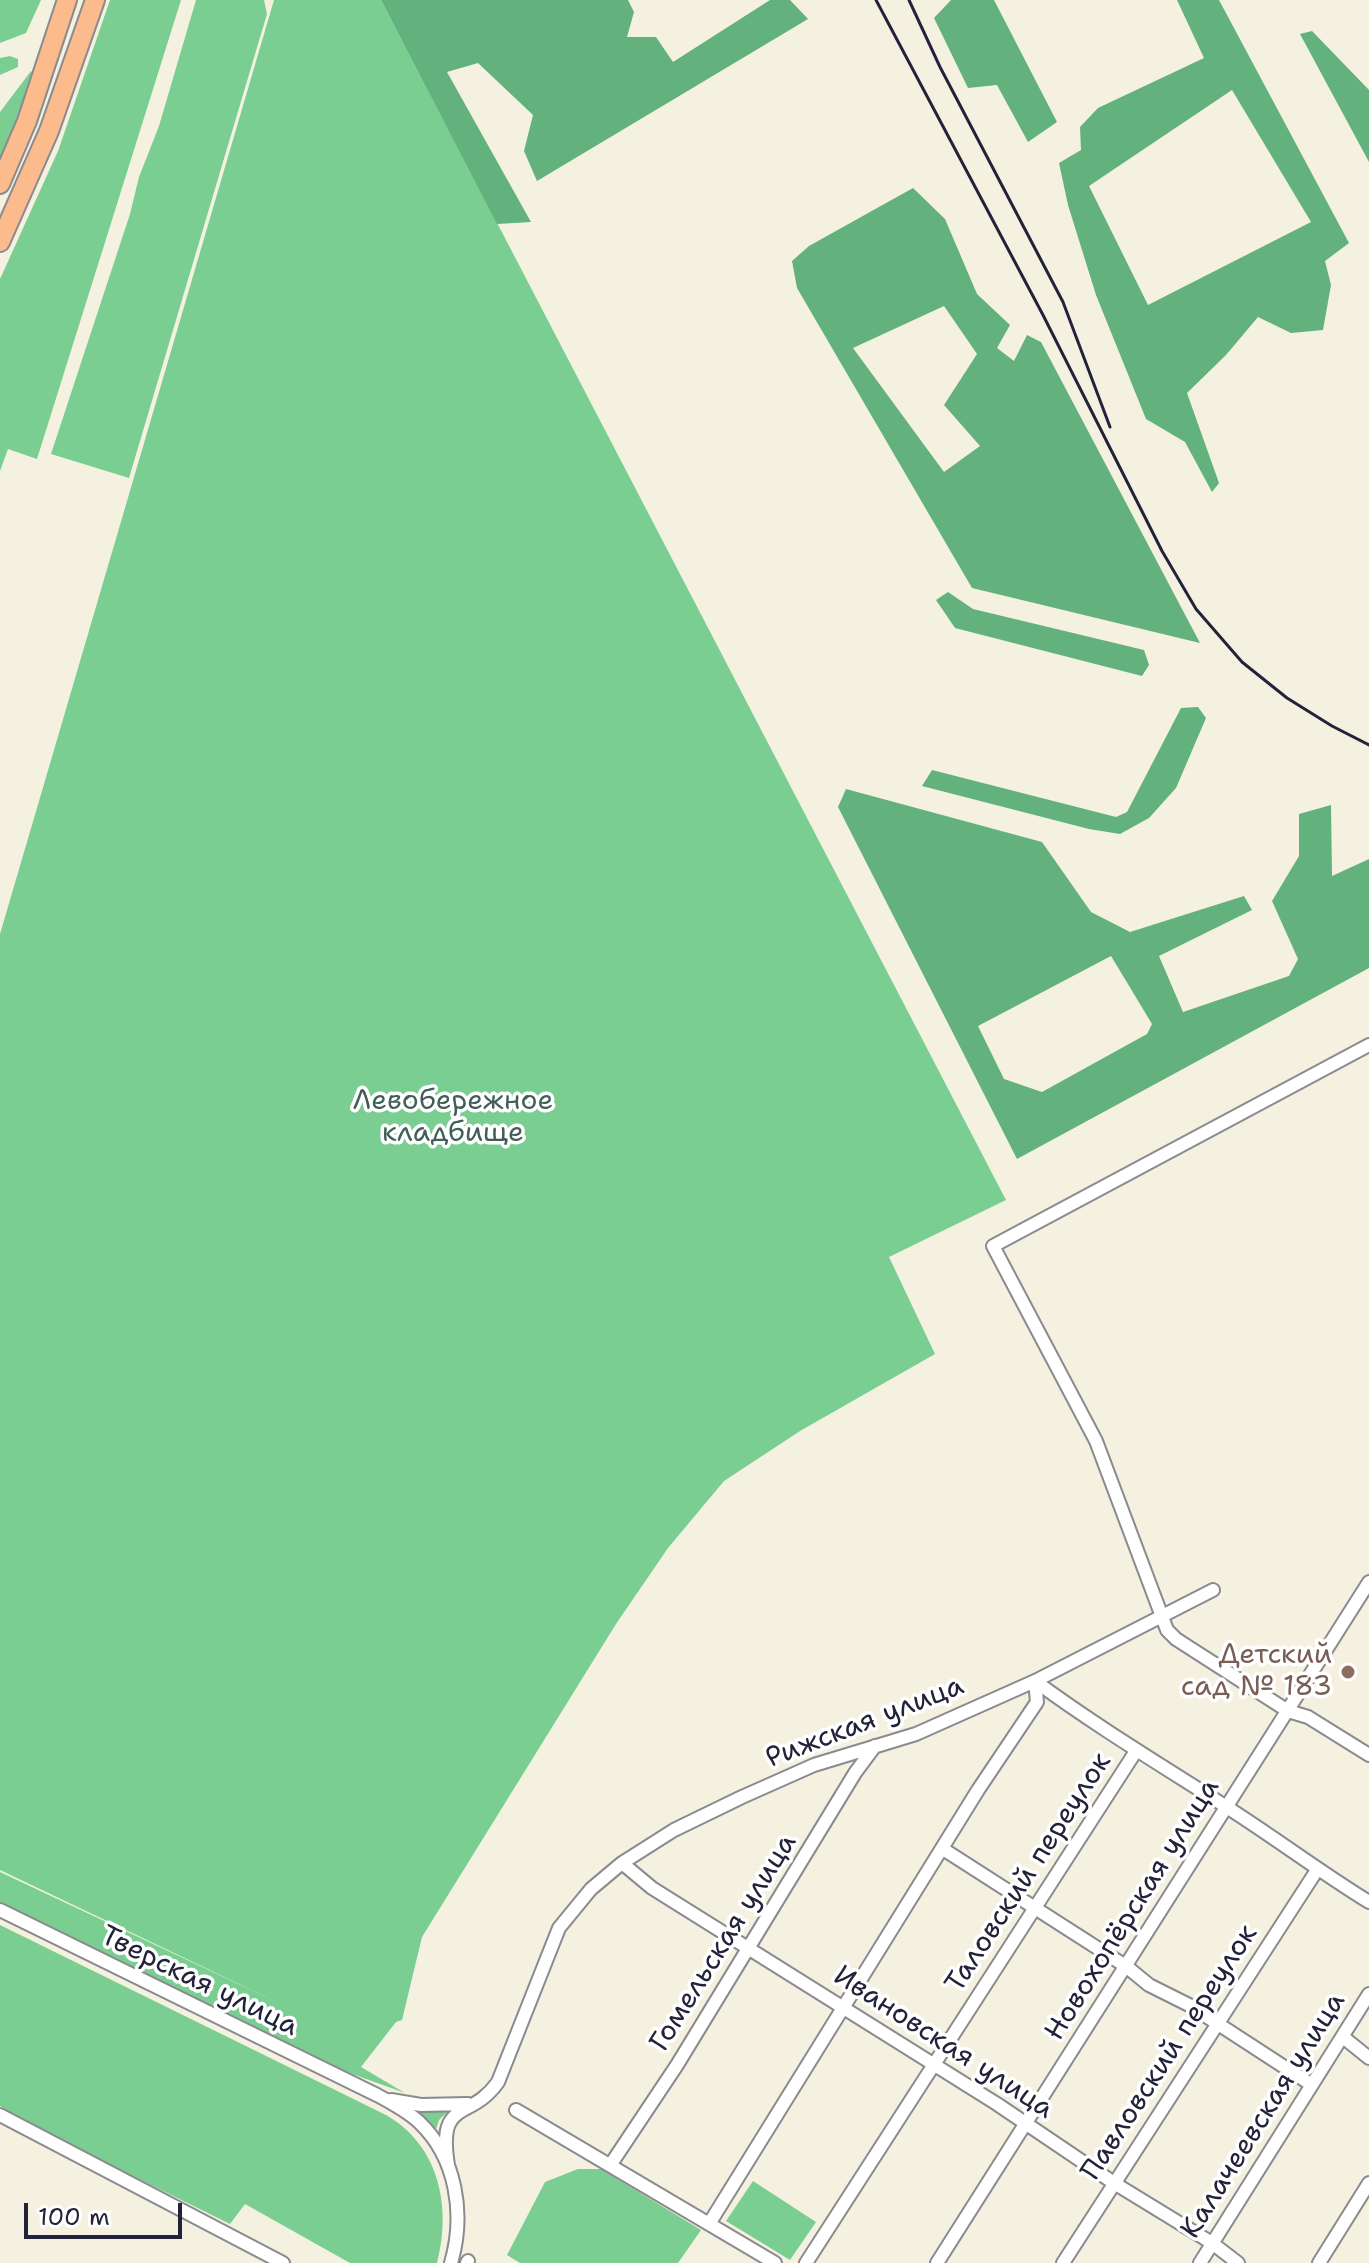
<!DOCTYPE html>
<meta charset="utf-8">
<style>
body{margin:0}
#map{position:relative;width:1369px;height:2263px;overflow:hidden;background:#f4f1e1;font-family:"Shantell Sans",sans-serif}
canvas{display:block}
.scale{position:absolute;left:24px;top:2203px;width:158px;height:36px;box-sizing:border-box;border:4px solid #22223b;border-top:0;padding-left:10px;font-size:24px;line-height:28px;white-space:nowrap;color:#22223b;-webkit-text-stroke:6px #fff;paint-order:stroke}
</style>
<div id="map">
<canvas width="1369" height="2263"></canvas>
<div class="scale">100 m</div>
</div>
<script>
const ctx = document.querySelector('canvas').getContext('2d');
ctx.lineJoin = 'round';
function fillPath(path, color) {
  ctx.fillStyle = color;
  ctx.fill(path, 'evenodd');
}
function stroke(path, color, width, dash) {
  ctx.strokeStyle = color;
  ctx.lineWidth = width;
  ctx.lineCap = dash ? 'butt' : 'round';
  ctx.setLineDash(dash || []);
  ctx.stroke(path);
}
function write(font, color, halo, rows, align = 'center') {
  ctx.font = font + ' "Shantell Sans",sans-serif';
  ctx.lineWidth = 7;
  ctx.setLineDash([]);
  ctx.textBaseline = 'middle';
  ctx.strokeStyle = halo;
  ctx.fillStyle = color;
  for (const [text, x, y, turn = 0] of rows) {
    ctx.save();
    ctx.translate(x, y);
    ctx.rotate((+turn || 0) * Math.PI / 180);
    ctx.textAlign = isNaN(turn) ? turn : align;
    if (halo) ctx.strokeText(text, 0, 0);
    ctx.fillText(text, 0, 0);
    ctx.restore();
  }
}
const green = new Path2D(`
 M 0,0 L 41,0 L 26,33 L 0,43 Z
 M 110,0 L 181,0 L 37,459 L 8,449 L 0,471 L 0,279 L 58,151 Z
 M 196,0 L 264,0 L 267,14 L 129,478 L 51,454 L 130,214 L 139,177 L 159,126 Z
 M 274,0 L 381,0 L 1006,1200 L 889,1257 L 935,1354 L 800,1431 L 724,1481 L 668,1548 L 616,1624 L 422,1937 L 402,2020 L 396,2022 L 361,2067 L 405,2093 L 316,2061 L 0,1905 L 0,1872 L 281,2004 L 0,1870 L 0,934 Z
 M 10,56 L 18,59 L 18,67 L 0,75 L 0,58 Z
 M 31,71 L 33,74 L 0,163 L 0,112 Z
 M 0,1925 L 386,2115 C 439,2145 452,2207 437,2263 L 350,2263 L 245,2204 L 230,2224 L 76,2148 C 51,2132 25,2121 0,2106 Z
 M 410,2108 L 449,2110 L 439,2120 L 435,2132 Z
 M 578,2169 L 601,2169 L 701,2230 L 678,2263 L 520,2263 L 507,2255 L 545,2182 Z
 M 753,2181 L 816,2222 L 790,2260 L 726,2221 Z`);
const forest = new Path2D(`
 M 381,0 L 628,0 L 634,12 L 627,37 L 656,37 L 673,62 L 770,0 L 790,0 L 808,19 L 537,181 L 524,151 L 533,115 L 478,63 L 447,72 L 531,222 L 497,224 Z
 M 951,0 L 994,0 L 1057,122 L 1028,142 L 997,85 L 968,88 L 934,18 Z
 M 1177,0 L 1219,0 L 1349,243 L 1325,261 L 1331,285 L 1323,330 L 1291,333 L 1258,317 L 1226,355 L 1187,393 L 1219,483 L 1212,492 L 1185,442 L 1146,419 L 1096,295 L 1068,205 L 1059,163 L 1081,150 L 1080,127 L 1098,108 L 1204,58 ZM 1232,90 L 1311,222 L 1148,305 L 1089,186 Z
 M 1312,31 L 1369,90 L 1369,162 L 1300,34 Z
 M 913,188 L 945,219 L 977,294 L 1010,325 L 997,348 L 1014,361 L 1027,335 L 1041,342 L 1200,643 L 972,588 L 797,288 L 792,261 L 809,246 ZM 944,306 L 977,354 L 944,405 L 980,446 L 944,472 L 853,348 Z
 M 948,592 L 973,609 L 1144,650 L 1149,665 L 1142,676 L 955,628 L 936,600 Z
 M 1198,707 L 1206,718 L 1176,788 L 1149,818 L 1120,834 L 1089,829 L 922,786 L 932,770 L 1116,817 L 1127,812 L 1181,708 Z
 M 846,789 L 1042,842 L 1091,912 L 1130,932 L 1244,896 L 1252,910 L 1159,956 L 1183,1012 L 1289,976 L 1298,959 L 1272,901 L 1299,856 L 1299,814 L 1331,805 L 1332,876 L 1369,859 L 1369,968 L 1017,1159 L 838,807 ZM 1111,956 L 1152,1024 L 1147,1034 L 1042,1092 L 1004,1079 L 978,1026 Z`);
const minor = new Path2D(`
 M 1369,1045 L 993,1246 L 1096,1441 L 1167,1630 L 1176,1639 L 1288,1711 L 1308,1717 L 1369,1755
 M 1035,1681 C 1096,1726 1161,1765 1225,1806 C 1274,1837 1320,1872 1369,1902
 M 943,1849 L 1127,1967 L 1149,1985 L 1189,2005 L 1312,2085
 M 622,1863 L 652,1888 L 997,2104 L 1114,2183 L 1212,2243 L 1238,2263
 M 0,1910 L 377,2095 C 392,2103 407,2111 419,2122 C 457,2158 465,2215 451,2263
 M 1343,2037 L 1369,2058
 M 391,2100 L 421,2105 L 468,2104
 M 516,2110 L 775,2263
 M 0,2115 L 283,2263
 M 611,2164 L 677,2065 L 855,1773 L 875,1746
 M 448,2165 C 437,2097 470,2122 498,2082 L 559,1928 L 591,1889 L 622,1863 L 674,1830 L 742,1797 L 814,1765 L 916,1734 L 1035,1681 L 1213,1590
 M 709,2224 L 978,1790 L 1037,1702 L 1035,1681
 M 467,2263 L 468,2261
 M 806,2263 L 1136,1751
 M 937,2263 L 1369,1582
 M 1063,2263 L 1317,1870
 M 1200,2263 L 1369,1994
 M 1319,2263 L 1369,2183`);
const highway = new Path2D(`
 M 0,184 L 27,121 L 67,0
 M 0,242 L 49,131 L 95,0`);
const rail = new Path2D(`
 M 876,0 L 1043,315 L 1162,551 L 1196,609 L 1242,662 L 1287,698 L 1332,726 L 1369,745
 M 909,0 L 940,67 L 1063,302 L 1110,427`);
const markers = [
 [1348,1672,8,"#8d6e63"]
];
const parkNames = [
 ["Левобережное",453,1102],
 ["кладбище",453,1134]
];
const educationNames = [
 ["Детский",1332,1656],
 ["сад № 183",1332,1688]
];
const streetNames = [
 ["Рижская улица",865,1723,-21],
 ["Таловский переулок",1029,1873,-57],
 ["Новохопёрская улица",1133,1910,-58],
 ["Гомельская улица",724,1943,-58],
 ["Тверская улица",199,1982,26],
 ["Ивановская улица",943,2043,33],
 ["Павловский переулок",1170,2053,-57],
 ["Калачеевская улица",1264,2116,-58]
];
fillPath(green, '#7ace92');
fillPath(forest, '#63b17c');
stroke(minor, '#8b8a8e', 16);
stroke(highway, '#8b8a8e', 22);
stroke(minor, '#fff', 12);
stroke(highway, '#fbbb8d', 18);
stroke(rail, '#22223b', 3);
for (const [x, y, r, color] of markers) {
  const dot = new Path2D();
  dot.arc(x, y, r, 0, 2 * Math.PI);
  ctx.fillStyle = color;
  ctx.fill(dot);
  stroke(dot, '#fff', 3);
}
write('28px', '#415e59', '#fff', parkNames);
write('28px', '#785e54', '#fff', educationNames, 'right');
write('28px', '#22223b', '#fff', streetNames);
</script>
